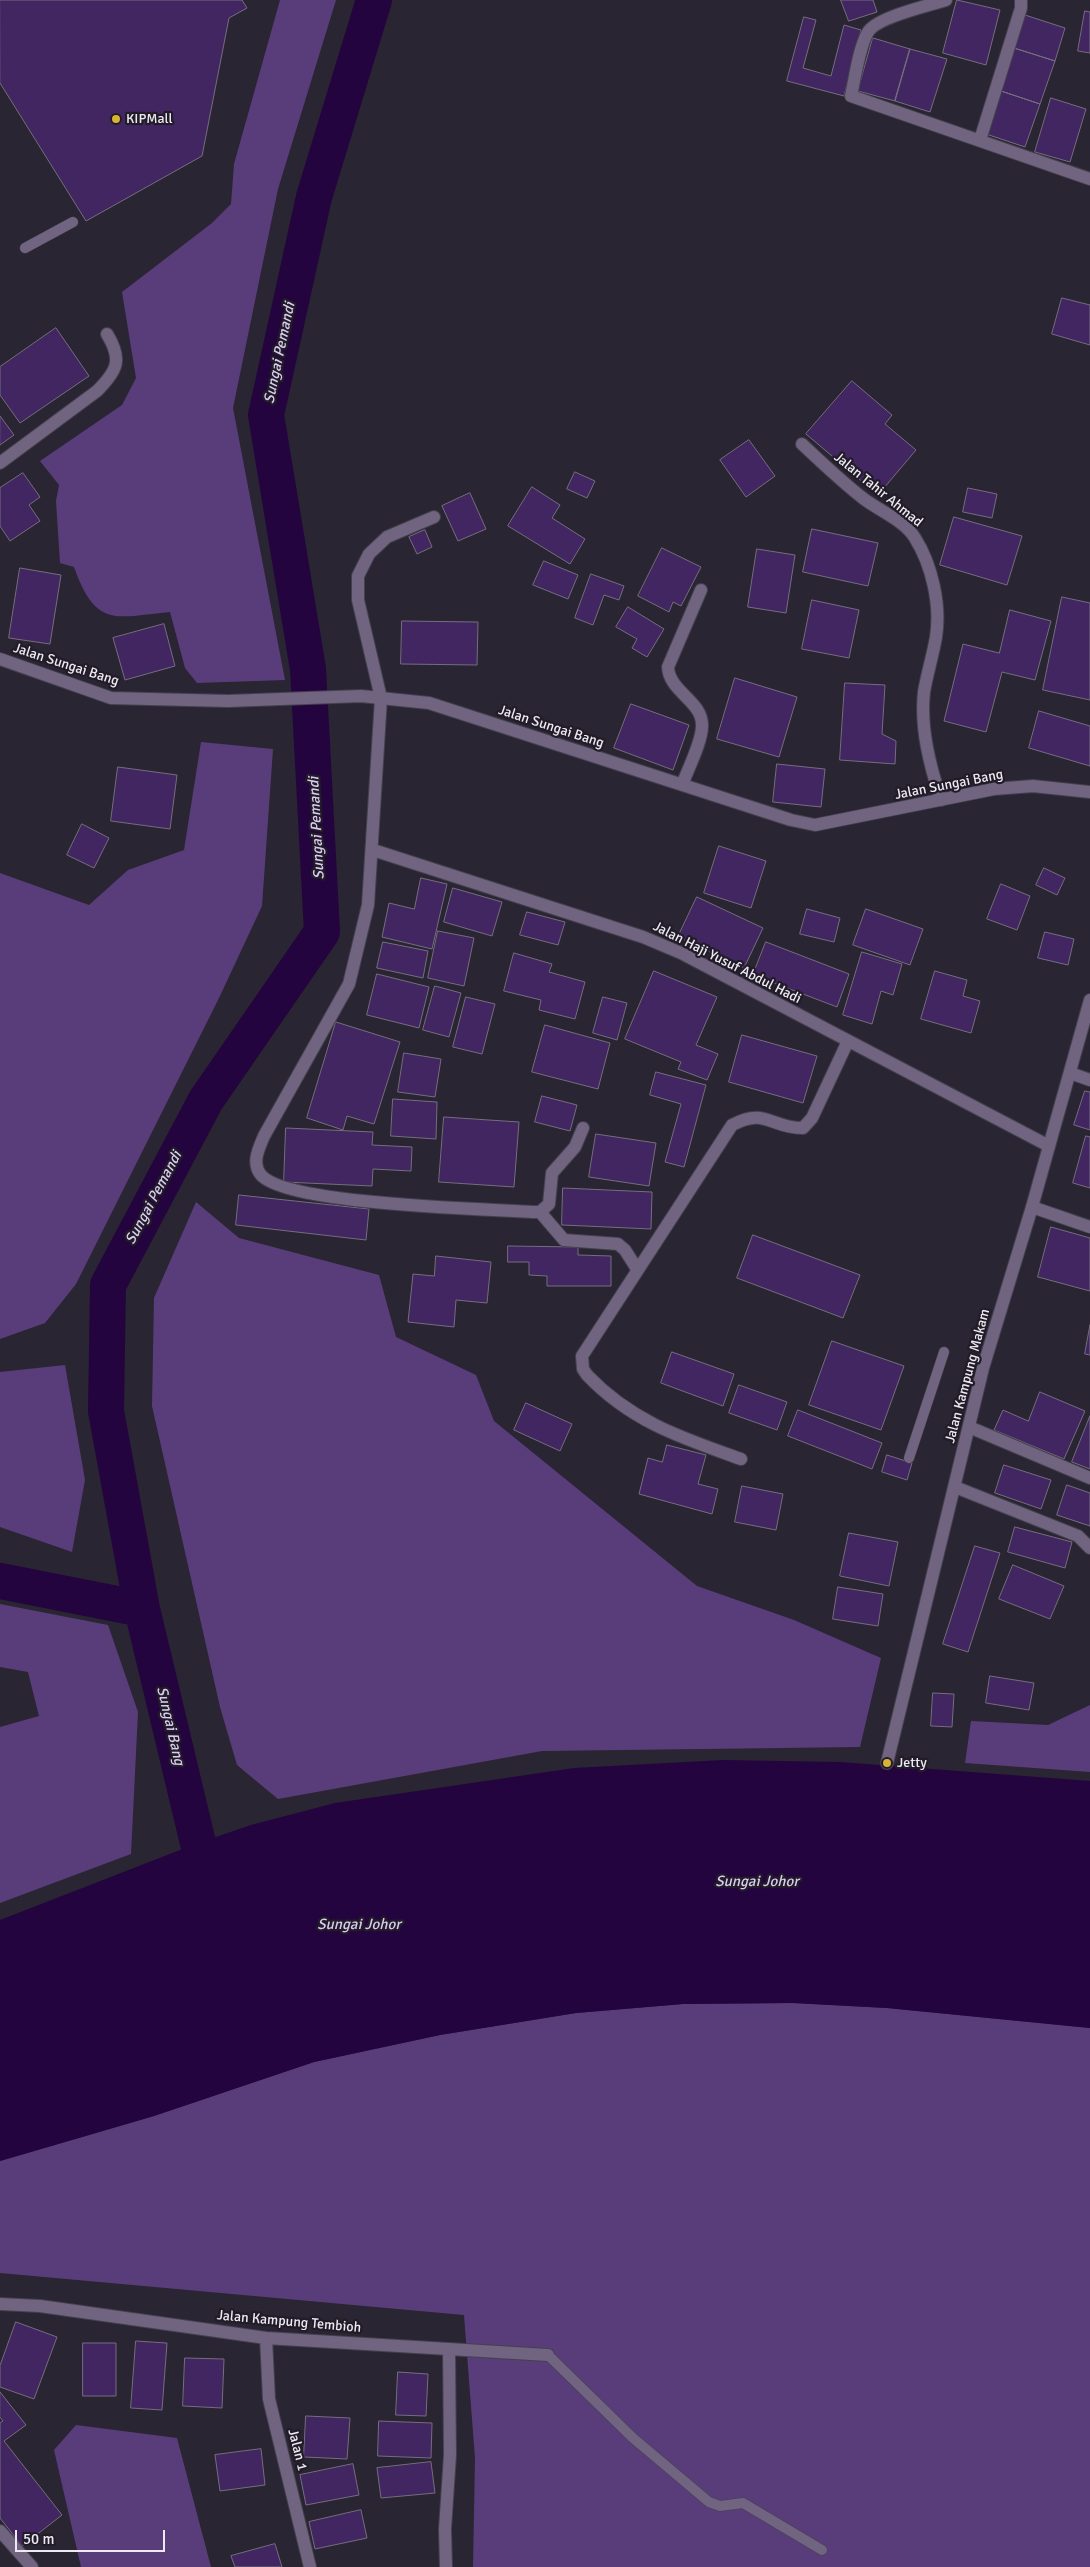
<!DOCTYPE html>
<style>
body{margin:0}
#map{position:relative;width:1090px;height:2567px;overflow:hidden;background:#2a2532;font-family:Signika,sans-serif}
canvas{display:block}
.scale{position:absolute;left:15px;top:2530px;width:150px;height:22px;box-sizing:border-box;border:2px solid #ede9f2;border-top:0;padding-left:6px;font-size:15px;line-height:18px;white-space:nowrap;color:#ede9f2;-webkit-text-stroke:4px #211c28;paint-order:stroke}
</style>
<div id="map">
<canvas width="1090" height="2567"></canvas>
<div class="scale">50 m</div>
</div>
<script>
const ctx = document.querySelector('canvas').getContext('2d');
ctx.lineJoin = 'round';
function fillPath(path, color) {
  ctx.fillStyle = color;
  ctx.fill(path, 'evenodd');
}
function stroke(path, color, width, dash) {
  ctx.strokeStyle = color;
  ctx.lineWidth = width;
  ctx.lineCap = dash ? 'butt' : 'round';
  ctx.setLineDash(dash || []);
  ctx.stroke(path);
}
function write(font, color, halo, rows, align = 'center') {
  ctx.font = font + ' Signika,sans-serif';
  ctx.lineWidth = 4.5;
  ctx.setLineDash([]);
  ctx.textBaseline = 'middle';
  ctx.strokeStyle = halo;
  ctx.fillStyle = color;
  for (const [text, x, y, turn = 0] of rows) {
    ctx.save();
    ctx.translate(x, y);
    ctx.rotate((+turn || 0) * Math.PI / 180);
    ctx.textAlign = isNaN(turn) ? turn : align;
    if (halo) ctx.strokeText(text, 0, 0);
    ctx.fillText(text, 0, 0);
    ctx.restore();
  }
}
const forest = new Path2D(`
 M 280,0 L 336,0 L 278,189 L 233,408 L 285,680 L 197,683 L 185,668 L 170,612 C 115,617 96,629 74,567 L 60,563 L 56,501 L 59,485 L 40,461 L 122,405 L 136,378 L 122,292 L 212,223 L 231,204 L 234,164 Z
 M 201,742 L 273,749 L 262,906 L 219,998 L 76,1284 L 45,1323 L 0,1339 L 0,873 L 89,905 L 128,870 L 184,850 Z
 M 196,1202 L 239,1238 L 379,1275 L 396,1337 L 476,1375 L 494,1421 L 697,1586 L 794,1620 L 881,1658 L 860,1747 L 542,1751 L 278,1799 L 237,1765 L 220,1707 L 152,1406 L 154,1298 Z
 M 65,1365 L 85,1480 L 72,1552 L 0,1527 L 0,1372 Z
 M 0,1604 L 108,1625 L 138,1712 L 131,1854 L 0,1903 L 0,1727 L 39,1716 L 28,1672 L 0,1667 Z
 M 1090,1705 L 1090,1772 L 965,1763 L 971,1721 L 1048,1725 Z
 M 793,2003 L 887,2008 L 1090,2028 L 1090,2567 L 473,2567 L 475,2458 L 464,2315 L 0,2273 L 0,2161 L 154,2116 L 314,2062 L 440,2035 L 576,2013 L 683,2004 Z
 M 76,2425 L 177,2438 L 211,2567 L 81,2567 L 54,2450 Z`);
const water = new Path2D(`
 M 723,1760 L 840,1762 L 1090,1781 L 1090,2028 L 887,2008 L 793,2003 L 683,2004 L 576,2013 L 440,2035 L 314,2062 L 154,2116 L 0,2161 L 0,1920 L 198,1843 L 251,1825 L 335,1803 L 574,1768 Z`);
const river = new Path2D(`
 M 0,1581 L 142,1609 L 198,1843 L 219,1889
 M 142,1609 L 106,1411 L 108,1285 L 206,1100 L 322,932 L 308,669 L 266,415 L 314,197 L 374,0`);
const building = new Path2D(`
 M 0,0 L 242,0 L 247,8 L 229,18 L 202,156 L 86,221 L 0,83 Z
 M 841,0 L 873,0 L 877,12 L 849,21 Z
 M 957,0 L 1000,10 L 986,65 L 943,53 Z
 M 1085,11 L 1090,12 L 1090,53 L 1078,51 Z
 M 1025,15 L 1065,28 L 1055,61 L 1014,48 Z
 M 804,17 L 816,20 L 803,68 L 831,76 L 844,25 L 861,30 L 844,96 L 787,81 Z
 M 873,38 L 910,49 L 895,101 L 858,91 Z
 M 1014,48 L 1055,61 L 1040,104 L 1001,91 Z
 M 910,49 L 947,59 L 930,112 L 895,101 Z
 M 1001,91 L 1040,104 L 1025,147 L 986,134 Z
 M 1051,98 L 1086,109 L 1070,162 L 1035,152 Z
 M 1062,298 L 1090,305 L 1090,345 L 1052,334 Z
 M 56,328 L 89,376 L 20,423 L 0,395 L 0,367 Z
 M 852,381 L 892,415 L 885,424 L 916,450 L 878,495 L 806,434 Z
 M 0,416 L 14,435 L 0,445 Z
 M 749,440 L 775,476 L 746,497 L 720,460 Z
 M 575,472 L 595,481 L 587,498 L 567,489 Z
 M 23,473 L 40,497 L 29,505 L 40,521 L 10,541 L 0,526 L 0,488 Z
 M 532,487 L 560,505 L 552,518 L 585,539 L 570,564 L 508,526 Z
 M 968,488 L 997,494 L 992,518 L 963,512 Z
 M 470,493 L 486,529 L 458,541 L 442,506 Z
 M 954,517 L 1022,536 L 1007,585 L 940,565 Z
 M 812,529 L 878,543 L 868,586 L 803,572 Z
 M 425,530 L 432,547 L 417,554 L 409,537 Z
 M 662,548 L 701,567 L 681,606 L 673,602 L 669,612 L 638,596 Z
 M 757,549 L 795,555 L 786,613 L 748,607 Z
 M 544,561 L 578,575 L 568,599 L 533,585 Z
 M 20,568 L 61,575 L 50,644 L 9,638 Z
 M 591,574 L 624,586 L 619,600 L 604,595 L 593,625 L 575,618 Z
 M 1062,597 L 1090,603 L 1090,700 L 1043,690 Z
 M 812,600 L 859,610 L 849,658 L 802,649 Z
 M 628,607 L 664,629 L 647,657 L 632,648 L 637,639 L 616,627 Z
 M 1010,610 L 1051,621 L 1035,680 L 1002,672 L 986,732 L 944,721 L 963,644 L 999,653 Z
 M 402,621 L 478,622 L 477,665 L 401,664 Z
 M 164,624 L 175,666 L 125,680 L 113,638 Z
 M 735,678 L 797,697 L 779,757 L 717,739 Z
 M 845,683 L 885,685 L 882,734 L 896,741 L 895,764 L 840,760 Z
 M 631,704 L 689,725 L 673,770 L 614,748 Z
 M 1039,711 L 1090,726 L 1090,766 L 1029,748 Z
 M 777,764 L 825,769 L 821,807 L 773,802 Z
 M 118,767 L 177,775 L 170,829 L 111,821 Z
 M 82,824 L 109,838 L 94,868 L 67,855 Z
 M 719,846 L 766,861 L 751,908 L 704,893 Z
 M 1044,868 L 1065,878 L 1057,895 L 1036,885 Z
 M 421,878 L 447,884 L 432,949 L 382,937 L 389,903 L 414,909 Z
 M 1001,884 L 1030,896 L 1017,930 L 987,919 Z
 M 453,888 L 502,902 L 492,936 L 444,922 Z
 M 697,897 L 763,928 L 744,968 L 678,937 Z
 M 807,909 L 840,918 L 834,942 L 800,934 Z
 M 866,909 L 923,929 L 910,965 L 853,945 Z
 M 527,912 L 565,922 L 558,945 L 520,935 Z
 M 438,931 L 474,938 L 464,986 L 428,978 Z
 M 1045,932 L 1074,939 L 1068,965 L 1038,958 Z
 M 383,942 L 428,951 L 423,978 L 377,968 Z
 M 766,942 L 849,974 L 837,1007 L 753,975 Z
 M 862,952 L 902,964 L 893,995 L 881,991 L 872,1024 L 843,1015 Z
 M 514,953 L 552,964 L 549,972 L 585,982 L 575,1019 L 539,1010 L 541,1000 L 504,991 Z
 M 654,971 L 717,997 L 696,1045 L 718,1054 L 707,1080 L 678,1069 L 681,1062 L 625,1039 Z
 M 935,971 L 967,980 L 963,996 L 980,1001 L 971,1033 L 921,1019 Z
 M 377,974 L 429,987 L 419,1028 L 367,1015 Z
 M 435,986 L 461,993 L 449,1037 L 423,1030 Z
 M 466,997 L 495,1004 L 482,1054 L 453,1047 Z
 M 603,997 L 627,1003 L 617,1040 L 593,1033 Z
 M 336,1022 L 400,1042 L 374,1124 L 347,1116 L 343,1130 L 307,1118 Z
 M 545,1025 L 610,1043 L 598,1089 L 532,1072 Z
 M 742,1035 L 817,1056 L 803,1103 L 729,1082 Z
 M 404,1053 L 441,1059 L 435,1097 L 398,1092 Z
 M 656,1072 L 706,1085 L 684,1167 L 665,1162 L 681,1104 L 650,1095 Z
 M 1085,1091 L 1090,1092 L 1090,1130 L 1074,1125 Z
 M 542,1096 L 577,1105 L 570,1131 L 535,1122 Z
 M 393,1099 L 437,1102 L 436,1139 L 391,1136 Z
 M 444,1117 L 519,1122 L 514,1187 L 439,1182 Z
 M 286,1128 L 373,1132 L 372,1145 L 412,1147 L 411,1171 L 373,1169 L 372,1186 L 284,1182 Z
 M 596,1134 L 656,1143 L 649,1186 L 589,1177 Z
 M 1086,1136 L 1090,1137 L 1090,1188 L 1073,1183 Z
 M 563,1188 L 652,1192 L 651,1229 L 562,1225 Z
 M 239,1195 L 369,1209 L 366,1240 L 236,1225 Z
 M 1051,1227 L 1090,1238 L 1090,1291 L 1038,1277 Z
 M 753,1235 L 860,1275 L 843,1318 L 737,1278 Z
 M 508,1246 L 578,1247 L 578,1255 L 611,1256 L 611,1286 L 547,1286 L 547,1276 L 529,1275 L 529,1262 L 508,1262 Z
 M 436,1256 L 491,1262 L 487,1303 L 456,1300 L 454,1327 L 408,1322 L 413,1274 L 434,1276 Z
 M 1090,1325 L 1090,1355 L 1085,1354 Z
 M 832,1341 L 904,1366 L 881,1430 L 809,1405 Z
 M 672,1352 L 734,1374 L 723,1406 L 661,1383 Z
 M 739,1385 L 787,1402 L 777,1430 L 729,1413 Z
 M 1040,1392 L 1085,1411 L 1064,1459 L 994,1430 L 1003,1410 L 1028,1421 Z
 M 526,1403 L 572,1424 L 560,1451 L 514,1430 Z
 M 798,1410 L 882,1443 L 872,1469 L 788,1436 Z
 M 1090,1416 L 1090,1469 L 1072,1462 Z
 M 667,1445 L 706,1455 L 698,1484 L 718,1489 L 712,1514 L 639,1494 L 648,1458 L 662,1462 Z
 M 887,1455 L 912,1463 L 907,1480 L 882,1472 Z
 M 1004,1465 L 1051,1480 L 1041,1509 L 995,1493 Z
 M 1067,1485 L 1090,1493 L 1090,1526 L 1057,1515 Z
 M 742,1486 L 783,1494 L 776,1530 L 735,1522 Z
 M 1015,1527 L 1072,1542 L 1065,1568 L 1008,1552 Z
 M 849,1533 L 898,1542 L 889,1586 L 840,1576 Z
 M 975,1546 L 1000,1553 L 968,1652 L 943,1644 Z
 M 1013,1565 L 1064,1586 L 1050,1619 L 999,1599 Z
 M 838,1587 L 883,1594 L 878,1626 L 833,1619 Z
 M 990,1676 L 1034,1683 L 1029,1710 L 986,1703 Z
 M 933,1693 L 954,1694 L 952,1727 L 931,1726 Z
 M 16,2322 L 57,2337 L 34,2399 L 0,2387 L 0,2366 Z
 M 136,2341 L 167,2343 L 162,2410 L 131,2408 Z
 M 83,2343 L 116,2343 L 116,2396 L 83,2396 Z
 M 185,2358 L 224,2359 L 222,2408 L 183,2406 Z
 M 398,2372 L 428,2374 L 426,2416 L 396,2415 Z
 M 0,2392 L 26,2425 L 4,2441 L 62,2515 L 22,2546 L 0,2518 L 0,2423 L 3,2421 L 0,2417 Z
 M 306,2416 L 350,2418 L 347,2459 L 304,2457 Z
 M 379,2421 L 432,2423 L 431,2458 L 378,2456 Z
 M 261,2449 L 265,2485 L 220,2491 L 215,2455 Z
 M 431,2462 L 435,2493 L 381,2498 L 377,2468 Z
 M 353,2464 L 359,2495 L 306,2505 L 300,2475 Z
 M 361,2510 L 367,2538 L 315,2549 L 309,2522 Z
 M 275,2544 L 282,2567 L 235,2567 L 231,2556 Z`);
const service = new Path2D(`
 M 25,248 L 73,222
 M 909,1458 L 944,1352
 M 548,2355 L 633,2438 L 709,2502 L 720,2506 L 743,2503 L 822,2550`);
const minor = new Path2D(`
 M 946,0 C 928,6 877,17 868,32 C 859,47 855,78 851,96 L 1090,179
 M 980,140 L 1021,8 L 1021,0
 M 802,444 C 822,463 842,482 864,499 C 880,511 905,521 915,538 C 932,565 941,605 936,637 C 933,655 927,674 924,692 C 920,728 930,766 941,800
 M 0,463 L 97,391 C 117,371 123,360 107,334
 M 434,517 L 387,537 L 369,554 L 358,576 L 358,600 L 381,698 L 368,905 L 349,984 L 264,1136 C 259,1148 251,1163 261,1175 C 287,1205 488,1209 534,1212 L 540,1212 L 549,1204 L 552,1173 L 575,1147 L 583,1128
 M 0,659 L 111,698 L 228,701 L 361,696 L 429,703 L 791,820 L 815,825 L 994,789 L 1033,786 L 1090,792
 M 682,785 C 688,769 702,742 702,726 C 703,701 669,692 668,667 L 701,590
 M 373,850 L 643,937 L 681,953 L 1049,1146
 M 1070,1073 L 1090,1080
 M 1032,1207 L 1090,1227
 M 540,1212 L 564,1240 L 618,1244 L 625,1250 L 637,1269
 M 969,1427 L 1090,1478
 M 741,1459 C 682,1438 632,1422 587,1375 L 583,1369 L 582,1356 L 732,1125 C 766,1107 770,1128 803,1128 L 812,1118 L 848,1041
 M 955,1487 L 1078,1536 L 1090,1548
 M 0,2304 L 40,2306 L 266,2338 L 548,2355
 M 266,2338 L 269,2399 L 310,2567
 M 0,2531 L 32,2567
 M 446,2567 L 445,2529 L 450,2455 L 449,2349`);
const tertiary = new Path2D(`
 M 887,1763 L 983,1368 L 1032,1207 L 1090,1000`);
const markers = [
 [116,119,5,"#d7b434"],
 [887,1763,5,"#d7b434"]
];
const poiNames = [
 ["KIPMall",126,119],
 ["Jetty",897,1763]
];
const streetNames = [
 ["Jalan Tahir Ahmad",878,490,39],
 ["Jalan Sungai Bang",66,665,18],
 ["Jalan Sungai Bang",551,727,18],
 ["Jalan Sungai Bang",949,785,-11],
 ["Jalan Haji Yusuf Abdul Hadi",727,963,27],
 ["Jalan Kampung Makam",968,1376,-75],
 ["Jalan Kampung Tembioh",289,2322,5],
 ["Jalan 1",297,2450,76]
];
const waterNames = [
 ["Sungai Pemandi",280,353,-78],
 ["Sungai Pemandi",317,828,-93],
 ["Sungai Pemandi",154,1198,-62],
 ["Sungai Bang",170,1726,77],
 ["Sungai Johor",757,1882],
 ["Sungai Johor",359,1925]
];
fillPath(forest, '#593d7b');
fillPath(water, '#24043f');
stroke(river, '#24043f', 36);
fillPath(building, '#422662');
stroke(building, '#746e7d', 1);
stroke(service, '#45404d', 11);
stroke(minor, '#45404d', 14);
stroke(tertiary, '#45404d', 14);
stroke(service, '#706481', 10);
stroke(minor, '#706481', 12);
stroke(tertiary, '#706481', 12);
for (const [x, y, r, color] of markers) {
  const dot = new Path2D();
  dot.arc(x, y, r, 0, 2 * Math.PI);
  ctx.fillStyle = color;
  ctx.fill(dot);
  stroke(dot, '#211c28', 2);
}
write('14px', '#ede9f2', '#211c28', poiNames, 'left');
write('14px', '#ede9f2', '#211c28', streetNames);
write('italic 15px', '#dacbf1', '#211c28', waterNames);
</script>
